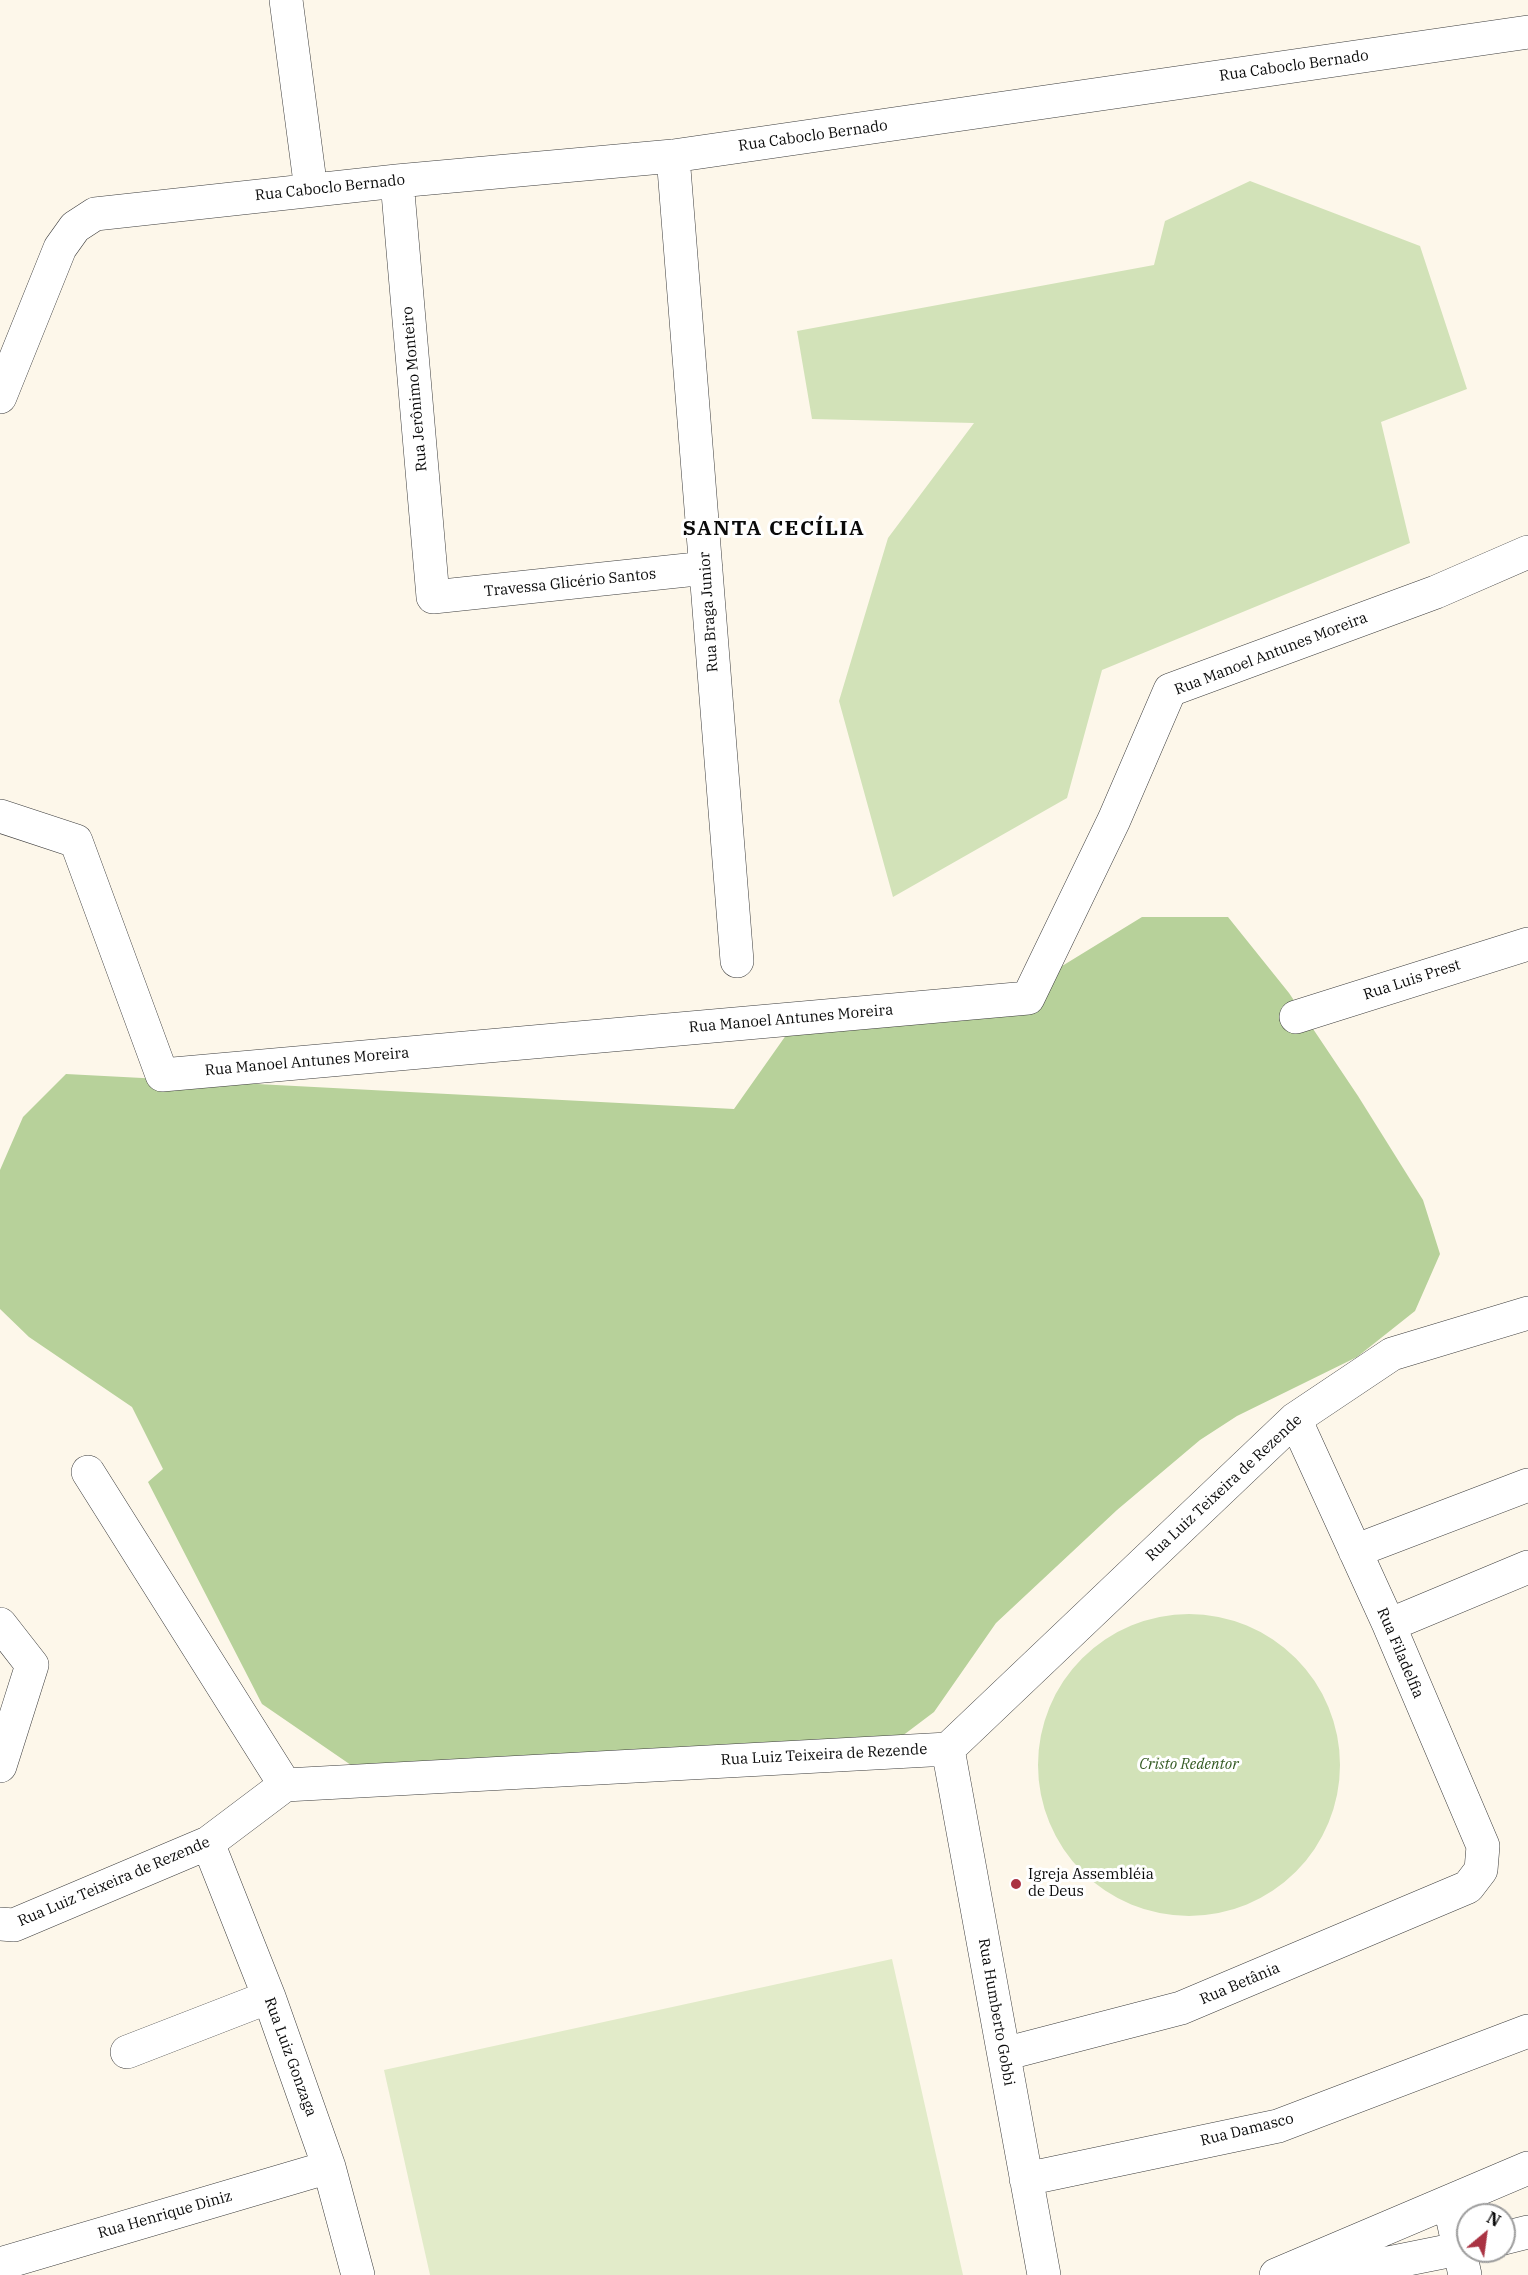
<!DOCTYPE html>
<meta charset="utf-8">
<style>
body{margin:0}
#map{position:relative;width:1528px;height:2275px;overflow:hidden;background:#fdf7ea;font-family:"IBM Plex Serif",serif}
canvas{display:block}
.north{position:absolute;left:1456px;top:2203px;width:60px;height:60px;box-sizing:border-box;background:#fff;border:2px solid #9d9d9d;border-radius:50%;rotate:29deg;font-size:16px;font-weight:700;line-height:24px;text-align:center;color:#0a0a0a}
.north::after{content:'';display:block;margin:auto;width:21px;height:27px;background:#aa3343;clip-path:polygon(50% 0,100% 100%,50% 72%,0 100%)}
</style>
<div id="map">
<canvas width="1528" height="2275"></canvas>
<div class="north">N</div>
</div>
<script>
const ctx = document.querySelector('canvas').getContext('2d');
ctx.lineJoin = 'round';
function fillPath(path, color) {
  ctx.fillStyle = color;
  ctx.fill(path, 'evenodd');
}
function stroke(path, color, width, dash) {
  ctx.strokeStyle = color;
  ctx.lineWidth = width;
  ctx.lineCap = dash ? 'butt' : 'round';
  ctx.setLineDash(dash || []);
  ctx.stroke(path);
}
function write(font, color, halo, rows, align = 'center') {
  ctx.font = font + ' "IBM Plex Serif",serif';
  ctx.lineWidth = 6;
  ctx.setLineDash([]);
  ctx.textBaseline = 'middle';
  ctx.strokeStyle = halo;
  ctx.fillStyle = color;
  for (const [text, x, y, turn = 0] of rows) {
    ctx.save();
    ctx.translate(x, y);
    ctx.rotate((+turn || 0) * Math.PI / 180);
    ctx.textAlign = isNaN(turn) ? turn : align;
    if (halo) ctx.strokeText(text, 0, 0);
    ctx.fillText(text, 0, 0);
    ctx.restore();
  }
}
const green = new Path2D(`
 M 1250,181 L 1420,246 L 1467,389 L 1381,422 L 1410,543 L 1102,670 L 1067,798 L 893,897 L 839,701 L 888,538 L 974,423 L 812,419 L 797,331 L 1154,265 L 1165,221 Z
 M1038 1765a151 151 0 1 1 302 0a151 151 0 1 1-302 0Z`);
const forest = new Path2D(`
 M 1142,917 L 1228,917 L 1289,993 L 1358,1096 L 1423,1200 L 1440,1254 L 1415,1311 L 1357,1357 L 1237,1416 L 1200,1440 L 1117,1510 L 996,1623 L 934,1712 L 869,1761 L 364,1774 L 262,1704 L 148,1482 L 163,1469 L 132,1407 L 29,1337 L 0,1309 L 0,1170 L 23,1117 L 66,1074 L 734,1109 L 789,1031 L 1005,1001 Z`);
const pitch = new Path2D(`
 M 892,1959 L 963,2275 L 430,2275 L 384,2070 Z`);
const minor = new Path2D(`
 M 286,0 L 311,190
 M 673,156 L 737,961
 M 397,181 L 433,597 L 706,568
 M 0,397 L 60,248 L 75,227 L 95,214 L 397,181 L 673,156 L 1528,32
 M 0,816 L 76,841 L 162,1075 L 1028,998 L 1114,820 L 1170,690 L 1436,592 L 1528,552
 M 1296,1017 L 1528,944
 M 88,1472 L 285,1785
 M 1355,1551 L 1528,1485
 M 0,1624 L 32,1665 L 0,1766
 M 1389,1625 L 1528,1567
 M 948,1749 L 1044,2275
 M 208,1843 L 269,1997 L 329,2167 L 358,2275
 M 0,1924 L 14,1925 L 208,1843 L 285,1785 L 948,1749 L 1295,1419 L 1392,1354 L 1528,1313
 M 127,2052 L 269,1997
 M 1004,2054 L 1181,2008 L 1468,1887 L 1481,1870 L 1483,1846 L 1389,1625 L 1295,1419
 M 1026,2179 L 1278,2126 L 1528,2031
 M 1449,2202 L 1465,2275
 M 1504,2238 L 1528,2232
 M 0,2264 L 329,2167
 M 1276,2275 L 1528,2168
 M 1329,2275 L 1468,2247`);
const markers = [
 [1016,1884,6,"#aa3343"]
];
const streetNames = [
 ["Rua Caboclo Bernado",1294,66,-8],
 ["Rua Caboclo Bernado",813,136,-8],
 ["Rua Caboclo Bernado",330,188,-6],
 ["Rua Jerônimo Monteiro",415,389,-95],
 ["Travessa Glicério Santos",570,583,-6],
 ["Rua Braga Junior",709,612,-94],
 ["Rua Manoel Antunes Moreira",1271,654,-21],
 ["Rua Luis Prest",1412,980,-18],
 ["Rua Manoel Antunes Moreira",791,1019,-5],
 ["Rua Manoel Antunes Moreira",307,1062,-5],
 ["Rua Luiz Teixeira de Rezende",1224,1488,-43],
 ["Rua Filadelfia",1400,1653,67],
 ["Rua Luiz Teixeira de Rezende",824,1755,-3],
 ["Rua Luiz Teixeira de Rezende",114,1882,-23],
 ["Rua Betânia",1240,1984,-23],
 ["Rua Humberto Gobbi",996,2012,80],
 ["Rua Luiz Gonzaga",290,2057,70],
 ["Rua Damasco",1247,2130,-14],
 ["Rua Henrique Diniz",165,2215,-16]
];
const parkNames = [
 ["Cristo Redentor",1189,1765]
];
const poiNames = [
 ["Igreja Assembléia",1028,1875],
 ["de Deus",1028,1892]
];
const districtNames = [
 ["SANTA CECÍLIA",774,529]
];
fillPath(green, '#d2e2b8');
fillPath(forest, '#b7d19a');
fillPath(pitch, '#e2ebc9');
stroke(minor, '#3d3d3d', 34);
stroke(minor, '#fff', 33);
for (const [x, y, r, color] of markers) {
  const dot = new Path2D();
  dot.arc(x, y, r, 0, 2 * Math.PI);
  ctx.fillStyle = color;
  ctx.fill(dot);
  stroke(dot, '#fff', 2);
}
write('15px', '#0a0a0a', '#fff', streetNames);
write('italic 15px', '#335a23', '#fff', parkNames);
write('15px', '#0a0a0a', '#fff', poiNames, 'left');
ctx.letterSpacing = '1.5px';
write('bold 21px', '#0a0a0a', '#fff', districtNames);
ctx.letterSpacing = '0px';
</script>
